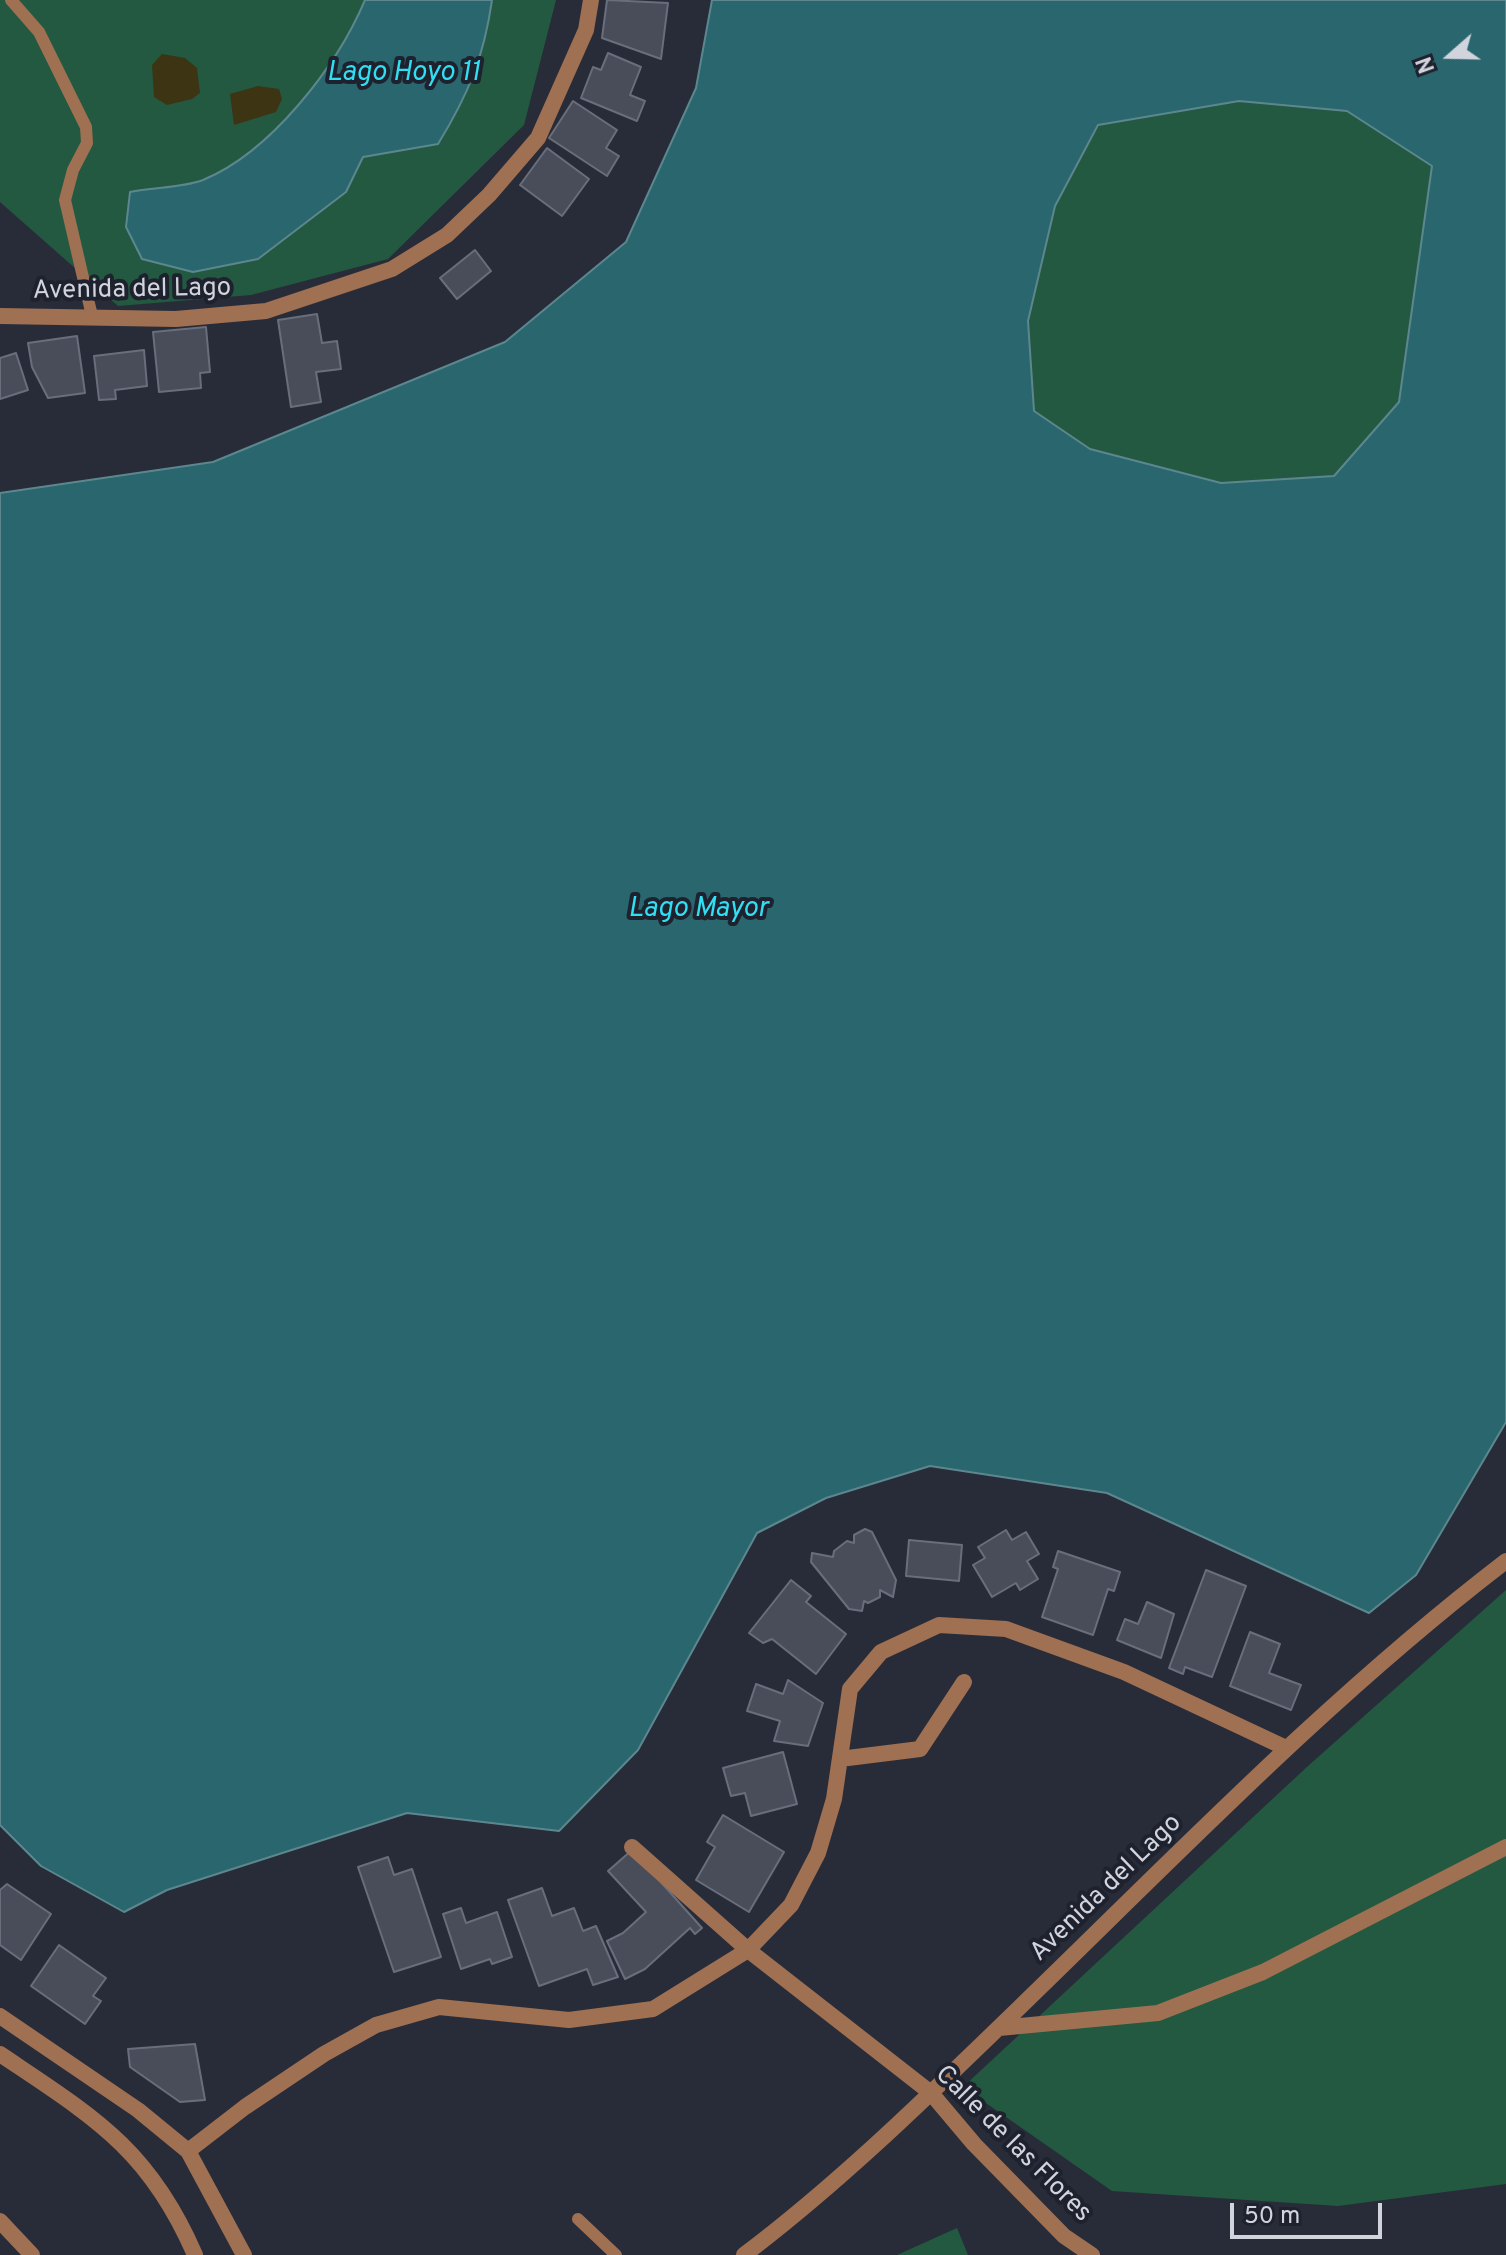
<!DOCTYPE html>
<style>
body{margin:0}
#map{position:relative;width:1506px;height:2255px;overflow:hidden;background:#282c38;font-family:Overpass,sans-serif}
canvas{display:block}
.north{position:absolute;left:1410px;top:16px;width:80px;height:80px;-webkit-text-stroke:6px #1e222e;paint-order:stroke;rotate:250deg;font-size:22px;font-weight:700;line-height:32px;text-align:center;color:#d1d4dc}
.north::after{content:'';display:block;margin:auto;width:28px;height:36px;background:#d1d4dc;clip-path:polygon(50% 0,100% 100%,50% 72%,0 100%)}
.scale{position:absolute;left:1230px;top:2203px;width:152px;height:36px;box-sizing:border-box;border:4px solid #d1d4dc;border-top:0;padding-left:10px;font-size:24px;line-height:28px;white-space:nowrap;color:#d1d4dc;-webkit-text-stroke:6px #1e222e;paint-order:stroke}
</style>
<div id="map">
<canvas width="1506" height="2255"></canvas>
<div class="north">N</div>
<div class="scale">50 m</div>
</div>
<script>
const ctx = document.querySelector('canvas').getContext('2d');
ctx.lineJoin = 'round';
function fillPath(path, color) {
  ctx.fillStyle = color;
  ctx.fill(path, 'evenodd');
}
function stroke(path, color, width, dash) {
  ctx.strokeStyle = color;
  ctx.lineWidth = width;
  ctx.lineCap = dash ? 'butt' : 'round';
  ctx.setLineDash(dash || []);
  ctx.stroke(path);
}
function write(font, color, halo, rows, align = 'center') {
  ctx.font = font + ' Overpass,sans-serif';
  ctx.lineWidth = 8;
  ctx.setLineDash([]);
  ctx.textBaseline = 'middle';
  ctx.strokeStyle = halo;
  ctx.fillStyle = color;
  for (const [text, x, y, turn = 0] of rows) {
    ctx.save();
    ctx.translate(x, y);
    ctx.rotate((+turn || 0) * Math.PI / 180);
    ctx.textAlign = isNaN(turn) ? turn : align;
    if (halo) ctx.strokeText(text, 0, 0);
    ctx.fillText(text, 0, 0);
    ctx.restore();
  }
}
const green = new Path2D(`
 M 0,0 L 556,0 L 524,125 L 388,259 L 251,295 L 118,306 L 0,202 Z
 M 1240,101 L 1347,111 L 1432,166 L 1399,402 L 1334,476 L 1221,483 L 1090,449 L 1034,411 L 1028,321 L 1055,206 L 1099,125 Z
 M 1506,1590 L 1506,2184 L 1338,2206 L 1112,2191 L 963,2087 L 1308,1766 Z
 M 957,2228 L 968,2255 L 897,2255 Z`);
const sand = new Path2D(`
 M 162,54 L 185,58 L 197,68 L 200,93 L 192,99 L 167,105 L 154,97 L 152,65 Z
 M 258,86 L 279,89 L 282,99 L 276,112 L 234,125 L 230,94 Z`);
const water = new Path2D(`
 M 365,0 L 492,0 C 484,57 468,95 438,144 L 363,157 L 346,192 L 258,259 L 193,272 L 142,259 L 126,227 L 130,192 C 153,187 182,188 203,180 C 271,152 337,66 365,0 Z
 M 712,0 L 1506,0 L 1506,1422 L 1416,1575 L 1369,1613 L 1107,1493 L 930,1466 L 826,1498 L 757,1533 L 638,1750 L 559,1831 L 407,1813 L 167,1890 L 124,1912 L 41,1866 L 0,1825 L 0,493 L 213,462 L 505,342 L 626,242 L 696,88 ZM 1239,101 L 1347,111 L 1432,166 L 1399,402 L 1334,476 L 1221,483 L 1090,449 L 1034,411 L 1028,321 L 1055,206 L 1098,125 Z`);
const building = new Path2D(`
 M 607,0 L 668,3 L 661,59 L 602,38 Z
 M 608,53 L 641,67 L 630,95 L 645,101 L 637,121 L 581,98 L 593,67 L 601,70 Z
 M 573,101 L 617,130 L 606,148 L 619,156 L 607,176 L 549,138 Z
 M 547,148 L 589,179 L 562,216 L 520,185 Z
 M 475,250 L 491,271 L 457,299 L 440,278 Z
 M 317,314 L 322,343 L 337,341 L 341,369 L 316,372 L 321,402 L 291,407 L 278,320 Z
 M 206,327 L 210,372 L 200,373 L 201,388 L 159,392 L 153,332 Z
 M 77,336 L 85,393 L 48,398 L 32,367 L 28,343 Z
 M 144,350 L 147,386 L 115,390 L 116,399 L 99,400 L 94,356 Z
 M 16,353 L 28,390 L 0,399 L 0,358 Z
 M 865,1529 L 872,1532 L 896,1580 L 893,1597 L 880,1590 L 880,1597 L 868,1603 L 864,1601 L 862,1611 L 849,1609 L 811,1562 L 812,1553 L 833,1557 L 834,1551 L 847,1541 L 854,1543 L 854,1535 Z
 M 1006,1530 L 1012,1540 L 1026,1532 L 1039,1554 L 1027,1561 L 1038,1579 L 1020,1590 L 1016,1583 L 992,1597 L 973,1565 L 985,1558 L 978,1547 Z
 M 909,1540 L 962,1545 L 959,1581 L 906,1576 Z
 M 1058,1551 L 1120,1572 L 1114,1591 L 1108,1589 L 1093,1635 L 1042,1617 L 1058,1569 L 1053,1567 Z
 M 1206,1570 L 1246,1586 L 1212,1677 L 1185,1667 L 1183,1674 L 1169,1668 Z
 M 791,1580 L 811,1596 L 806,1602 L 846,1634 L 816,1674 L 772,1639 L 763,1643 L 749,1633 Z
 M 1147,1602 L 1174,1614 L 1161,1658 L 1117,1640 L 1125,1619 L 1138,1624 Z
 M 1250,1632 L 1280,1644 L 1269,1673 L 1301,1685 L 1291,1710 L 1230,1686 Z
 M 788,1680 L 823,1703 L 808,1746 L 774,1741 L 780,1721 L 747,1711 L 756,1684 L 783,1694 Z
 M 783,1752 L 797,1804 L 751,1816 L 745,1793 L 731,1796 L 723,1768 Z
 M 723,1815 L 784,1852 L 749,1912 L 696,1880 L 715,1847 L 707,1842 Z
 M 632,1850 L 702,1928 L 695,1934 L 690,1928 L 645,1969 L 625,1979 L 607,1941 L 623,1933 L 646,1912 L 608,1871 Z
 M 388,1857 L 394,1875 L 412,1869 L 441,1957 L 394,1972 L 358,1867 Z
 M 7,1884 L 51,1914 L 21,1960 L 0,1945 L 0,1890 Z
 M 542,1888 L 552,1916 L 574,1908 L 583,1931 L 596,1926 L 618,1977 L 593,1985 L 587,1969 L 539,1986 L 508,1900 Z
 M 461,1908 L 466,1923 L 497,1912 L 512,1957 L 492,1964 L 490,1959 L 461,1969 L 443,1914 Z
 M 59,1945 L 106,1978 L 93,1996 L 101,2001 L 85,2024 L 31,1986 Z
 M 195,2044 L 205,2100 L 180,2102 L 130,2067 L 128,2049 Z`);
const lane = new Path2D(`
 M 11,0 L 39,32 L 86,127 L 87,143 L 73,170 L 65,200 L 92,316
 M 578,2219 L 616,2255`);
const street = new Path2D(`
 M 0,316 L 176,319 L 266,311 L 392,269 L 447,235 L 489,195 L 538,138 L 586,30 L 591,0
 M 840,1759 L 920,1749 L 964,1682
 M 632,1847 L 748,1950 L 931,2093 L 974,2144 L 1064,2236 L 1092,2255
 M 0,2016 L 138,2110 L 188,2151 L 244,2255
 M 999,2028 L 1158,2013 L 1263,1972 L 1506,1847
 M 0,2054 C 92,2116 149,2148 195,2255
 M 188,2151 L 245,2107 L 324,2054 L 376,2025 L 439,2007 L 569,2020 L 653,2009 L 748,1950 L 791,1905 L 818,1853 L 834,1799 L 850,1689 L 881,1652 L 939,1625 L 1006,1629 L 1124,1672 L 1286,1748
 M 0,2221 L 32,2255
 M 744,2255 C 842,2181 931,2093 1019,2008 C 1177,1855 1331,1695 1506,1561`);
const streetNames = [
 ["Avenida del Lago",132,291,-1],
 ["Avenida del Lago",1107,1889,-44],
 ["Calle de las Flores",1012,2145,45]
];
const waterNames = [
 ["Lago Hoyo 11",403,74],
 ["Lago Mayor",698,910]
];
fillPath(green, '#245941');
fillPath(sand, '#3c3413');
fillPath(water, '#2a666e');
stroke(water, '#5c878f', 2);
fillPath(building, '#494d5a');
stroke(building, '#696e7c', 2);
stroke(lane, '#a07053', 12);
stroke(street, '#a07053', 16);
write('26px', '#d1d4dc', '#1e222e', streetNames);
write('italic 28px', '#31dff3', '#1e222e', waterNames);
</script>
